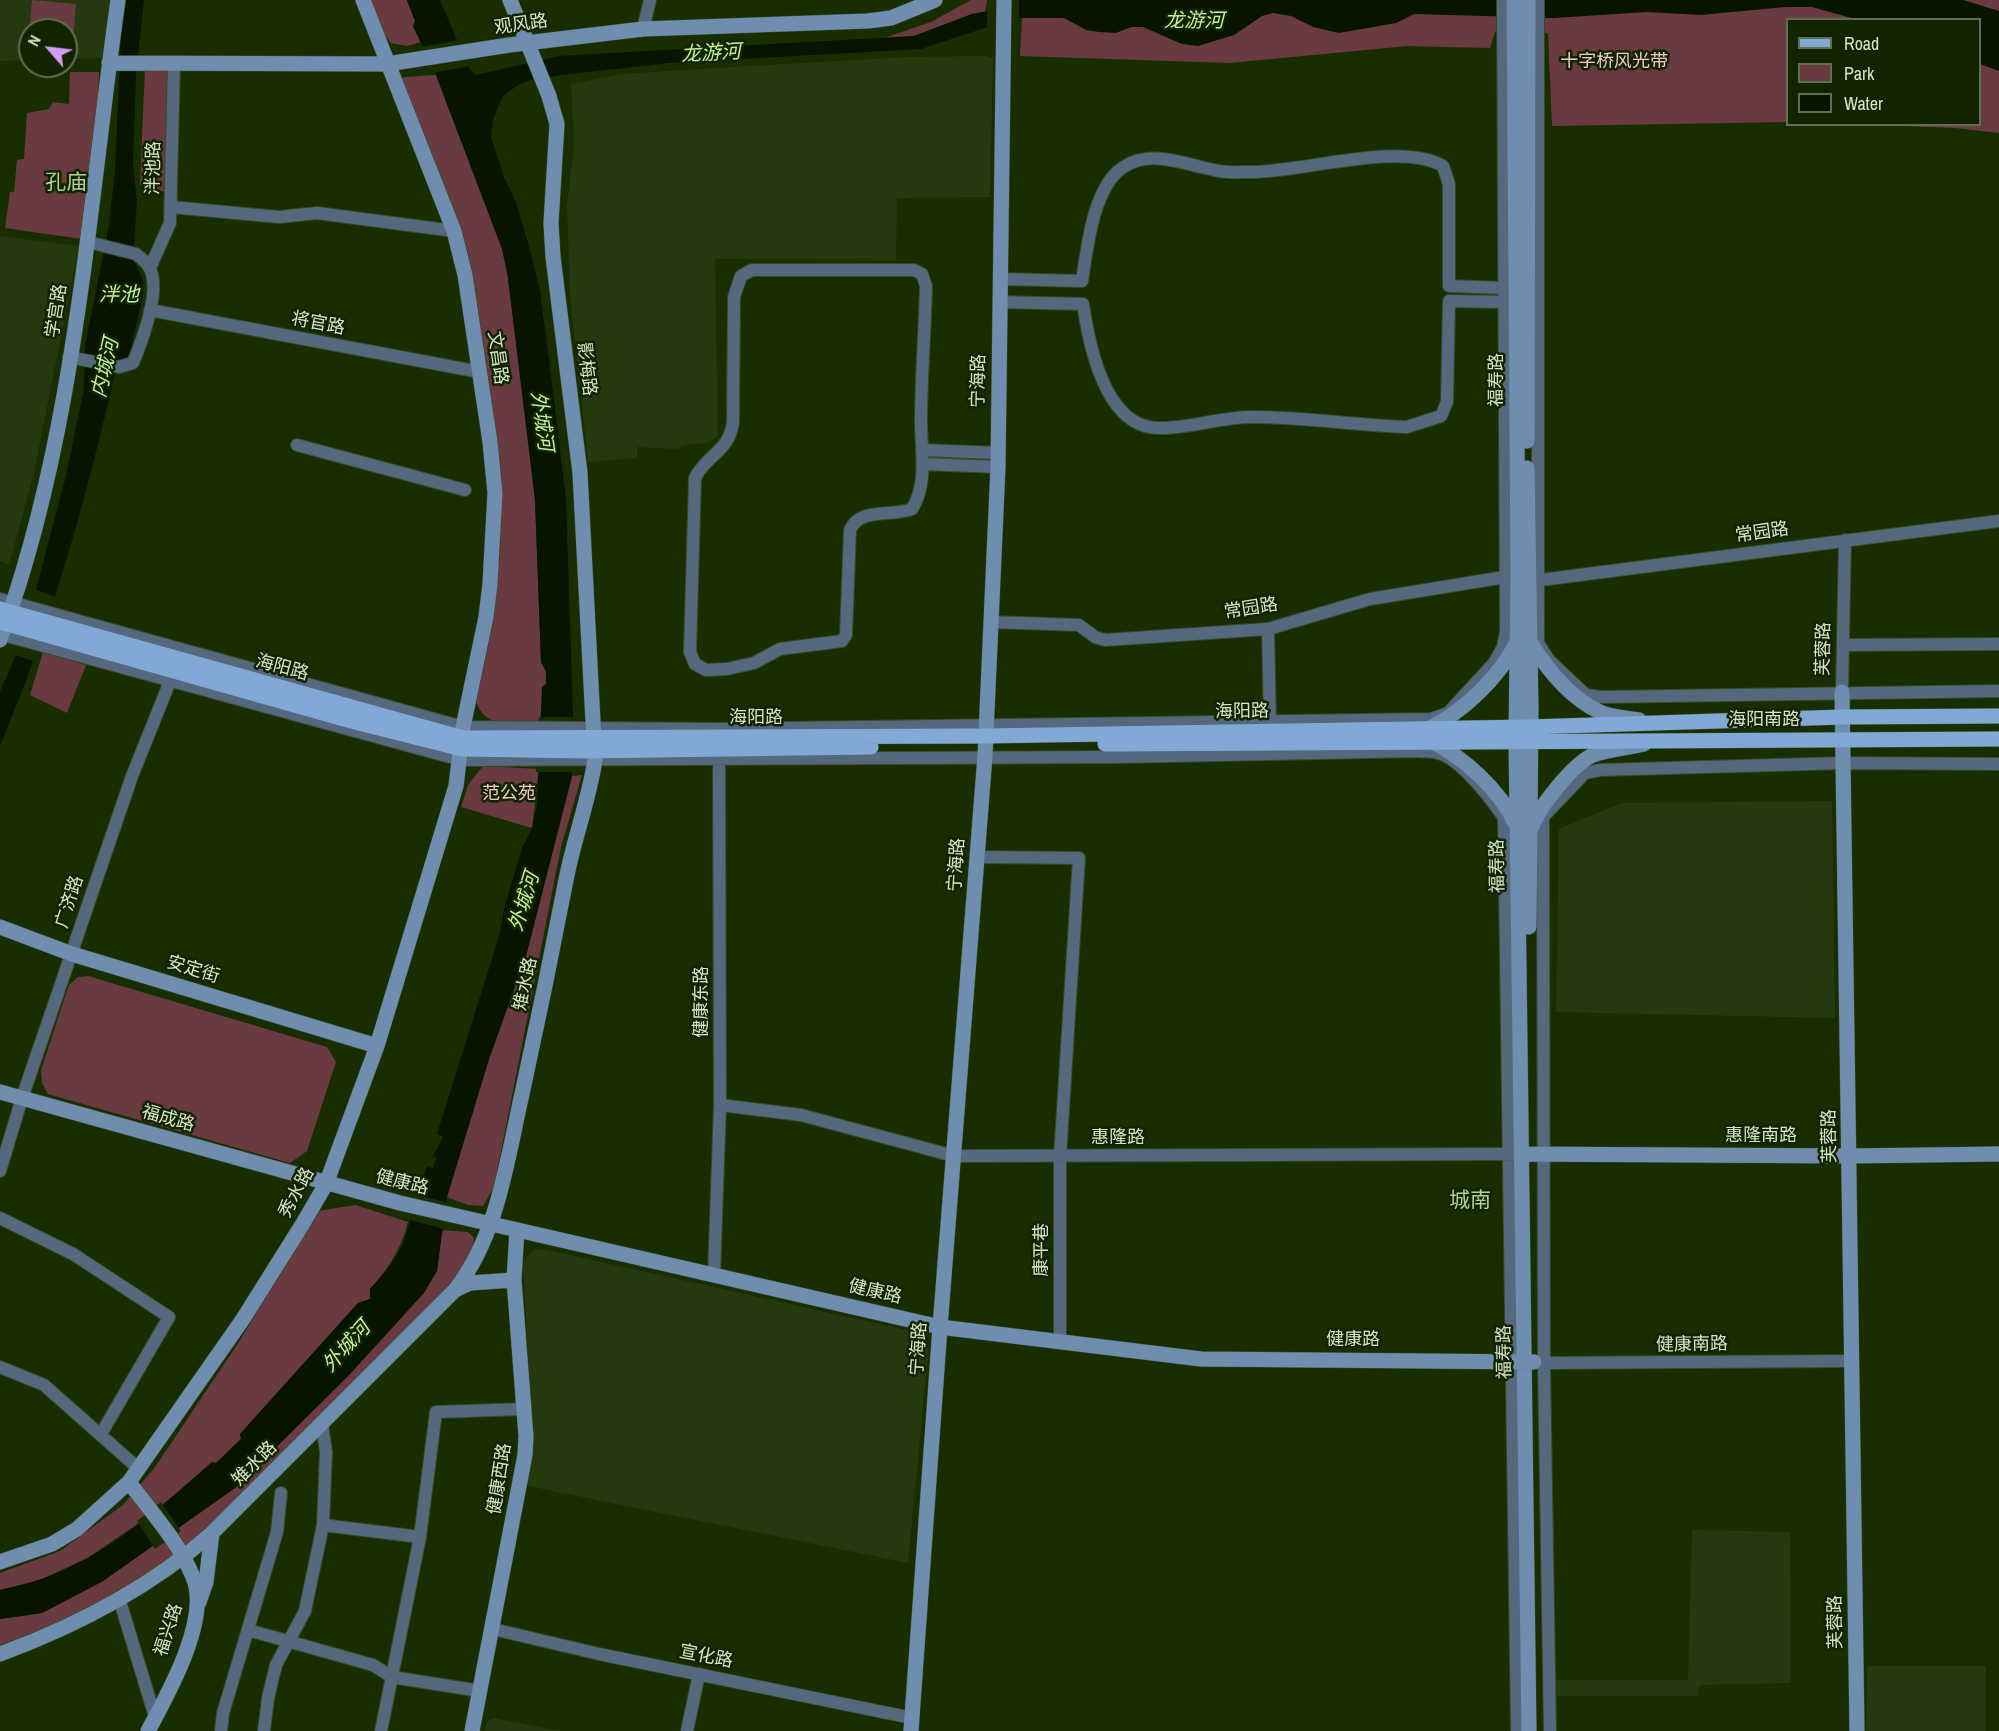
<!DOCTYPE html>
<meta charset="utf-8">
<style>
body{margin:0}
#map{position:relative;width:1999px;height:1731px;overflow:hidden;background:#182e00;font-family:"Archivo Narrow",sans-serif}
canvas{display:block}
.legend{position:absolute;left:1786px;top:18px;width:195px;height:108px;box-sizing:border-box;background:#122300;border:2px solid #607151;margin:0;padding:8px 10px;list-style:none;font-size:18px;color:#d6e5ca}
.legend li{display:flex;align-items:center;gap:12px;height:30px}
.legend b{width:30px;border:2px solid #607151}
.north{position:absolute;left:18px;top:18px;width:60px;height:60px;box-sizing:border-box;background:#122300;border:2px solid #607151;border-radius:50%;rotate:298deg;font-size:16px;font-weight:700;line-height:24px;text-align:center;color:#d6e5ca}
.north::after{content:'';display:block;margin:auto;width:21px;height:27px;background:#d59bfa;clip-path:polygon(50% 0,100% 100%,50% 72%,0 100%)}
</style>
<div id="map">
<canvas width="1999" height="1731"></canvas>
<ul class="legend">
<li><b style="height:8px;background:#82a9d5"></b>Road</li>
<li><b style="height:16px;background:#6a3a41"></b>Park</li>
<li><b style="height:16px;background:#071400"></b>Water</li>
</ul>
<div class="north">N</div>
</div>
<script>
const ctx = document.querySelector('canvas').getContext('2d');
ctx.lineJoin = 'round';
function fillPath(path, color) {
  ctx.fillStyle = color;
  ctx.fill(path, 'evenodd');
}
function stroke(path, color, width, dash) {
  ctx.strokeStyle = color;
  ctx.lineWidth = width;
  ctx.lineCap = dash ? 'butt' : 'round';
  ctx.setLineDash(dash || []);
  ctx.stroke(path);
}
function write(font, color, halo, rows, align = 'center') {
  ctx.font = font + ' "Archivo Narrow","Noto Sans SC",sans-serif';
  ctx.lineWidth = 5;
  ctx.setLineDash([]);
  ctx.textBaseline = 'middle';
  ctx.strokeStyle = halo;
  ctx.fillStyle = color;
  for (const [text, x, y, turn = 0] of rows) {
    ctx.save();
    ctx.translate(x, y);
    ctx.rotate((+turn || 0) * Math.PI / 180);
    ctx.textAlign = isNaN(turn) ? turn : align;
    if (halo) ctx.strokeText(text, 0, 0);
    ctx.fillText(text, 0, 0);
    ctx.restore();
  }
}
const built = new Path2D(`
 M 0,0 L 113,0 L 106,58 L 66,59 L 66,30 L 30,30 L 30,60 L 0,61 Z
 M 985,56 L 993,58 L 990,197 L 897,198 L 896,260 L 715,259 L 718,436 L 707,443 L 683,445 L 676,449 L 637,447 L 637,458 L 588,462 L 570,295 L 567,205 L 574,145 L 571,84 L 624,74 L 681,70 L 907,57 Z
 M 0,236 L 79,246 L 34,473 L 9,565 L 0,561 Z
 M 1832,801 L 1835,1018 L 1556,1012 L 1559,829 L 1622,803 Z
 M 543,1249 L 920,1333 L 929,1345 L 908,1563 L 528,1486 L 533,1438 L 523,1268 L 526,1257 L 534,1250 Z
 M 1692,1530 L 1790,1532 L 1791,1683 L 1700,1685 L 1698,1696 L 1556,1696 L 1556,1680 L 1688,1680 Z
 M 1867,1666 L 1986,1666 L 1986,1731 L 1866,1731 Z
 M 493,1718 L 560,1731 L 485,1731 L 487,1722 Z`);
const green = new Path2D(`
 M 32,0 L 76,4 L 73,39 L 66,38 L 66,30 L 30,30 L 29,35 Z
 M 368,0 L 407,0 L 415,21 L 413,27 L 421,42 L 407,46 L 391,43 L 381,30 Z
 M 971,0 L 987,0 L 985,13 L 972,14 L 914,36 L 884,38 L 931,22 Z
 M 1023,0 L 1999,0 L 1999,133 L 1955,128 L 1877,125 L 1980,124 L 1980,20 L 1788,20 L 1787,122 L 1552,126 L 1548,33 L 1495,32 L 1490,48 L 1407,46 L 1230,63 L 1020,56 Z
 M 145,68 L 173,71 L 169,192 L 151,190 L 140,185 Z
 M 70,72 L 99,72 L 97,134 L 82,239 L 5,228 L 10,192 L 14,192 L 17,160 L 24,159 L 27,113 L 49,109 L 53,102 L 69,104 Z
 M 436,75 L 502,249 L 512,297 L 535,500 L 541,662 L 546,671 L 546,684 L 542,687 L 542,715 L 536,723 C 508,726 481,728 474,694 L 500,557 L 501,514 L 462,239 L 398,83 L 404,77 Z
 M 43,652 L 86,665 L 67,713 L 30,695 Z
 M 483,766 L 539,769 L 532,828 L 461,807 L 468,785 Z
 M 582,775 L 561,847 L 494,1187 L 483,1206 L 468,1205 L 447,1197 L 489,1059 L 526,956 L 572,776 Z
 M 88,976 L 327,1047 L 336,1062 L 307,1151 L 290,1163 L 48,1094 L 42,1083 L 41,1070 L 69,985 L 78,977 Z
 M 356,1205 L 408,1222 C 401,1249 389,1268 370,1289 L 370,1299 L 358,1303 L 240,1434 L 241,1439 L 216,1463 L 149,1516 L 89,1557 L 40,1580 L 0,1590 L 0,1573 L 60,1551 L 123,1505 L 155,1467 L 237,1345 L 318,1211 Z
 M 441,1230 L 468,1232 L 474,1238 L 473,1249 L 457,1277 L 193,1545 L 101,1602 L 36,1632 L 0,1645 L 0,1619 L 42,1613 L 103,1581 L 235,1488 L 351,1373 L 437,1271 Z`);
const water = new Path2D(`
 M 126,0 L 144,0 L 136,75 L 133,164 L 137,201 L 133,258 L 143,281 L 143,297 L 129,355 L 124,362 L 117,364 C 88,493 52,623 0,746 L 0,692 L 19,648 L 34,597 L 66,476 L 84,388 L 85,345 L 109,226 L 115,170 L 121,37 Z
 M 407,0 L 440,0 L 469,68 L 476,75 L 559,56 L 914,36 L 972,14 L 998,9 L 1020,0 L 1963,0 L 1999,11 L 1999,71 L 1980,64 L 1980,20 L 1855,19 L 1812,7 L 1785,7 L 1701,15 L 1647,12 L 1554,18 L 1414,14 L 1396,23 L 1339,33 L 1313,27 L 1291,16 L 1273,13 L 1262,16 L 1234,35 L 1198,46 L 1182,44 L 1143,27 L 1131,27 L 1116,33 L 1099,32 L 1086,30 L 1064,18 L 1015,18 L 921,49 L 669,63 L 536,78 L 518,85 L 503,96 L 493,119 L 491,137 L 504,177 L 516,202 L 530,250 L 540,290 L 551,376 L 566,500 L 573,715 L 572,776 L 526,956 L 489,1059 L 447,1197 L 437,1271 L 424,1293 L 351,1373 L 235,1488 L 103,1581 L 42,1613 L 0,1619 L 0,1590 C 23,1585 45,1579 66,1569 C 121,1544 167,1501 212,1462 L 216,1463 L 241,1439 L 240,1434 L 358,1303 L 370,1299 L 370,1289 L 390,1266 L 403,1244 L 427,1166 L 433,1168 L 436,1158 L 433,1156 L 443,1137 L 437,1134 L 500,933 L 504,908 L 522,848 L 532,828 L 537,803 L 542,687 L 546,684 L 546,671 L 541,662 L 535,500 L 507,271 L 502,249 L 436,75 L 413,26 L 415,21 Z`);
const pier = new Path2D(`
 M 1012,0 L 1019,0 L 1019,21 L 987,31 L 987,9 Z
 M 460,40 L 471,66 L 432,73 L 420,47 Z
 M 33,589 L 57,597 L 35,662 L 13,654 Z
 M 539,717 L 576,717 L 575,772 L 536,772 Z
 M 413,1194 L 449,1203 L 445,1229 L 406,1219 Z
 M 161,1502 L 181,1531 L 155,1549 L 137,1521 Z`);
const street = new Path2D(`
 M 1538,0 L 1538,643 L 1549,660 L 1586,695 L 1601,697 L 1999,691
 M 643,29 L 650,0
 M 171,207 L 279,217 L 317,213 L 454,231
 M 150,268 L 170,223 L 174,64
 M 752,270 L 914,270 L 922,274 L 926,286 C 925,332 921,377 921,422 C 921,450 928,484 912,509 C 891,517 860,507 850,530 L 846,635 L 842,641 L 780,649 L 754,663 L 727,669 L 706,670 L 695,664 L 690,652 L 695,478 C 707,454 728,453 733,423 L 734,297 L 741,276 Z
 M 1000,279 L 1082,281 C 1087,249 1093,188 1122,168 C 1152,147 1188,166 1219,171 C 1229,173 1241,172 1251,172 C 1303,172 1400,141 1443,166 L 1449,184 L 1449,286 L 1503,288
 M 999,302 L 1083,304 C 1089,345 1105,430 1161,428 C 1191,428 1221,417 1252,417 C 1303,417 1355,425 1407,427 L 1441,416 L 1447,402 L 1449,301 L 1503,302
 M 150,310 L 480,372
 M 69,357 L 119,367 L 133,363 C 142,341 162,289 149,267 C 146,262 140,257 136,254 L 88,242
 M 297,445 L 465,490
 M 923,450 L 998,453
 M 923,464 L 998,467
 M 1533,581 L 1999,521
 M 0,599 L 463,727 L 718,729 L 1431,719 L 1448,713 L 1494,663 L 1503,647 L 1506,632 L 1503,0
 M 990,622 L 1079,625 L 1095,637 L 1105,640 L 1268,629 L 1370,599 L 1511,576
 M 1268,629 L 1270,723
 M 0,634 L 461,760 L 1120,757 L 1419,751 C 1425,752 1432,751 1438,753 C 1459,757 1492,800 1504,818 L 1517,1731
 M 1844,645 L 1999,644
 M 1842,692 L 1845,540
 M 977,857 L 1079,858 L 1060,1157 L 1060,1343
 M 720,1105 L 801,1115 L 954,1156 L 1517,1154
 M 0,1171 L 22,1098 L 132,776 L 173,674
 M 0,1218 L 73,1254 L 169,1317 L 101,1434
 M 714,1275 L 720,1105 L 719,751
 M 1538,1363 L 1851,1361
 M 0,1367 L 44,1385 L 139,1469
 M 323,1525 L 420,1537
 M 119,1598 L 155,1717
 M 493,1629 L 599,1654 L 912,1718
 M 248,1630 L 373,1665 L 392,1677 L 480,1691
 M 221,1731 L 223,1713 L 277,1532 L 281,1493
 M 264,1731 L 268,1698 L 276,1665 L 305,1611 L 323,1525 L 326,1452 L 322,1424
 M 381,1731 L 420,1537 L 436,1412 L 524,1409
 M 687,1731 L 699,1674
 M 1550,1731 L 1544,1364 L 1543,817 L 1585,773 L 1600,770 L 1844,763 L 1999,764`);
const secondary = new Path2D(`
 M 1514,0 L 1518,574 L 1516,740 L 1529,1731
 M 109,63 L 387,64 L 509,45 L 643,29 L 868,21 L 891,18 L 935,0
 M 1527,441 L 1528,0
 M 1527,468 L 1531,710 L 1529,927
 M 0,640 C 75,438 88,212 118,0
 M 1530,642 C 1547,669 1569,697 1598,711 C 1609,717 1627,718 1639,720
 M 1842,692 L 1857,1731
 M 1430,728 C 1464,711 1498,678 1516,644
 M 1431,741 C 1464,758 1499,789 1515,823
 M 1531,829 C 1538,808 1573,764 1593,755 C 1608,749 1628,748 1644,744
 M 0,927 L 72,954 L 377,1046
 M 0,1092 L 400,1203 L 940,1327 L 1201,1359 L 1534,1362
 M 1522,1154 L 1850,1156 L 1999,1154
 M 455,1290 C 498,1235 507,1160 522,1094 C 538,1021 553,948 567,875 C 575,836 589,799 595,760 L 580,473 L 553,257 L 551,223 L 557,124 L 549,96 L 510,0
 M 129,1482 C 151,1512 179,1542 193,1577 C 211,1618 168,1694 148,1731
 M 0,1562 L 52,1544 L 77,1529 L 129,1482 L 243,1319 L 302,1225 L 326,1184 L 377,1046 L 456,786 L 463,727 L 486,617 L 490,584 L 495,493 L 490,442 L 465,275 L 454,231 L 363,0
 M 199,1602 L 206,1582 L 212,1533
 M 0,1654 C 76,1626 151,1587 212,1533 L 455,1290 L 470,1283 L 514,1280
 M 472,1731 L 525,1455 L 526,1436 L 514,1280 L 517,1230
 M 911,1731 L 940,1327 L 985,756 L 998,467 L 1004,0`);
const primary = new Path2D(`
 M 0,609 L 463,738 L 985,736 L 1530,727 L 1843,717 L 1999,716
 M 0,622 L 351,721 L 462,749 L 585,751 L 871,747
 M 1105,744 L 1999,739`);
const streetNames = [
 ["观风路",521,25,-8],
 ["泮池路",154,168,-89],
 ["学宫路",57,311,-81],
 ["将官路",318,324,11],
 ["文昌路",497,358,82],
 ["影梅路",586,369,83],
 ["福寿路",1497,380,-90],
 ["宁海路",979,381,-89],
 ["常园路",1762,533,-8],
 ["常园路",1251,609,-9],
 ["芙蓉路",1824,649,-89],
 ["海阳路",282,668,15],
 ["海阳路",1242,712,-1],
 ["海阳路",756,718],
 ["海阳南路",1764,720],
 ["宁海路",957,865,-86],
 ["福寿路",1498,866,-91],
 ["广济路",70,902,-72],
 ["安定街",193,970,17],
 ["雉水路",526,984,-78],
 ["健康东路",702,1002,-90],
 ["福成路",168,1119,16],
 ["惠隆南路",1761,1136],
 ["芙蓉路",1830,1136,-91],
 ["惠隆路",1118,1138],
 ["健康路",402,1183,14],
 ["秀水路",297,1193,-62],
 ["康平巷",1042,1250,-90],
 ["健康路",875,1292,13],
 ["健康路",1353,1340],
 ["健康南路",1692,1345,-1],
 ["宁海路",919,1349,-86],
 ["福寿路",1505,1352,-91],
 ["雉水路",255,1464,-45],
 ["健康西路",500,1479,-81],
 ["芙蓉路",1836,1622,-91],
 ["福兴路",169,1630,-72],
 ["宣化路",706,1657,11]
];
const parkNames = [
 ["十字桥风光带",1614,62],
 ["范公苑",509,794]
];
const waterNames = [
 ["龙游河",1194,22],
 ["龙游河",711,54,-3],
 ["泮池",119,296],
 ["内城河",106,368,-77],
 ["外城河",541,421,82],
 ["外城河",525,902,-73],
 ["外城河",347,1347,-48]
];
const quarterNames = [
 ["孔庙",66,183],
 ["城南",1470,1201]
];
fillPath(built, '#25390e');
fillPath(green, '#6a3a41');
fillPath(water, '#071400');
fillPath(pier, '#182e00');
stroke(street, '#364b20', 14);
stroke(secondary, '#364b20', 16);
stroke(primary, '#364b20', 16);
stroke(street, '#55687d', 12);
stroke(secondary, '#6f8daf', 15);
stroke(primary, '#82a9d5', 15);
write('18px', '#d6e5ca', '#122300', streetNames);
write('18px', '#f3c8cd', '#122300', parkNames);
write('italic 20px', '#c3f09b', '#122300', waterNames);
write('21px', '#b2cf9a', '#122300', quarterNames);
</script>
